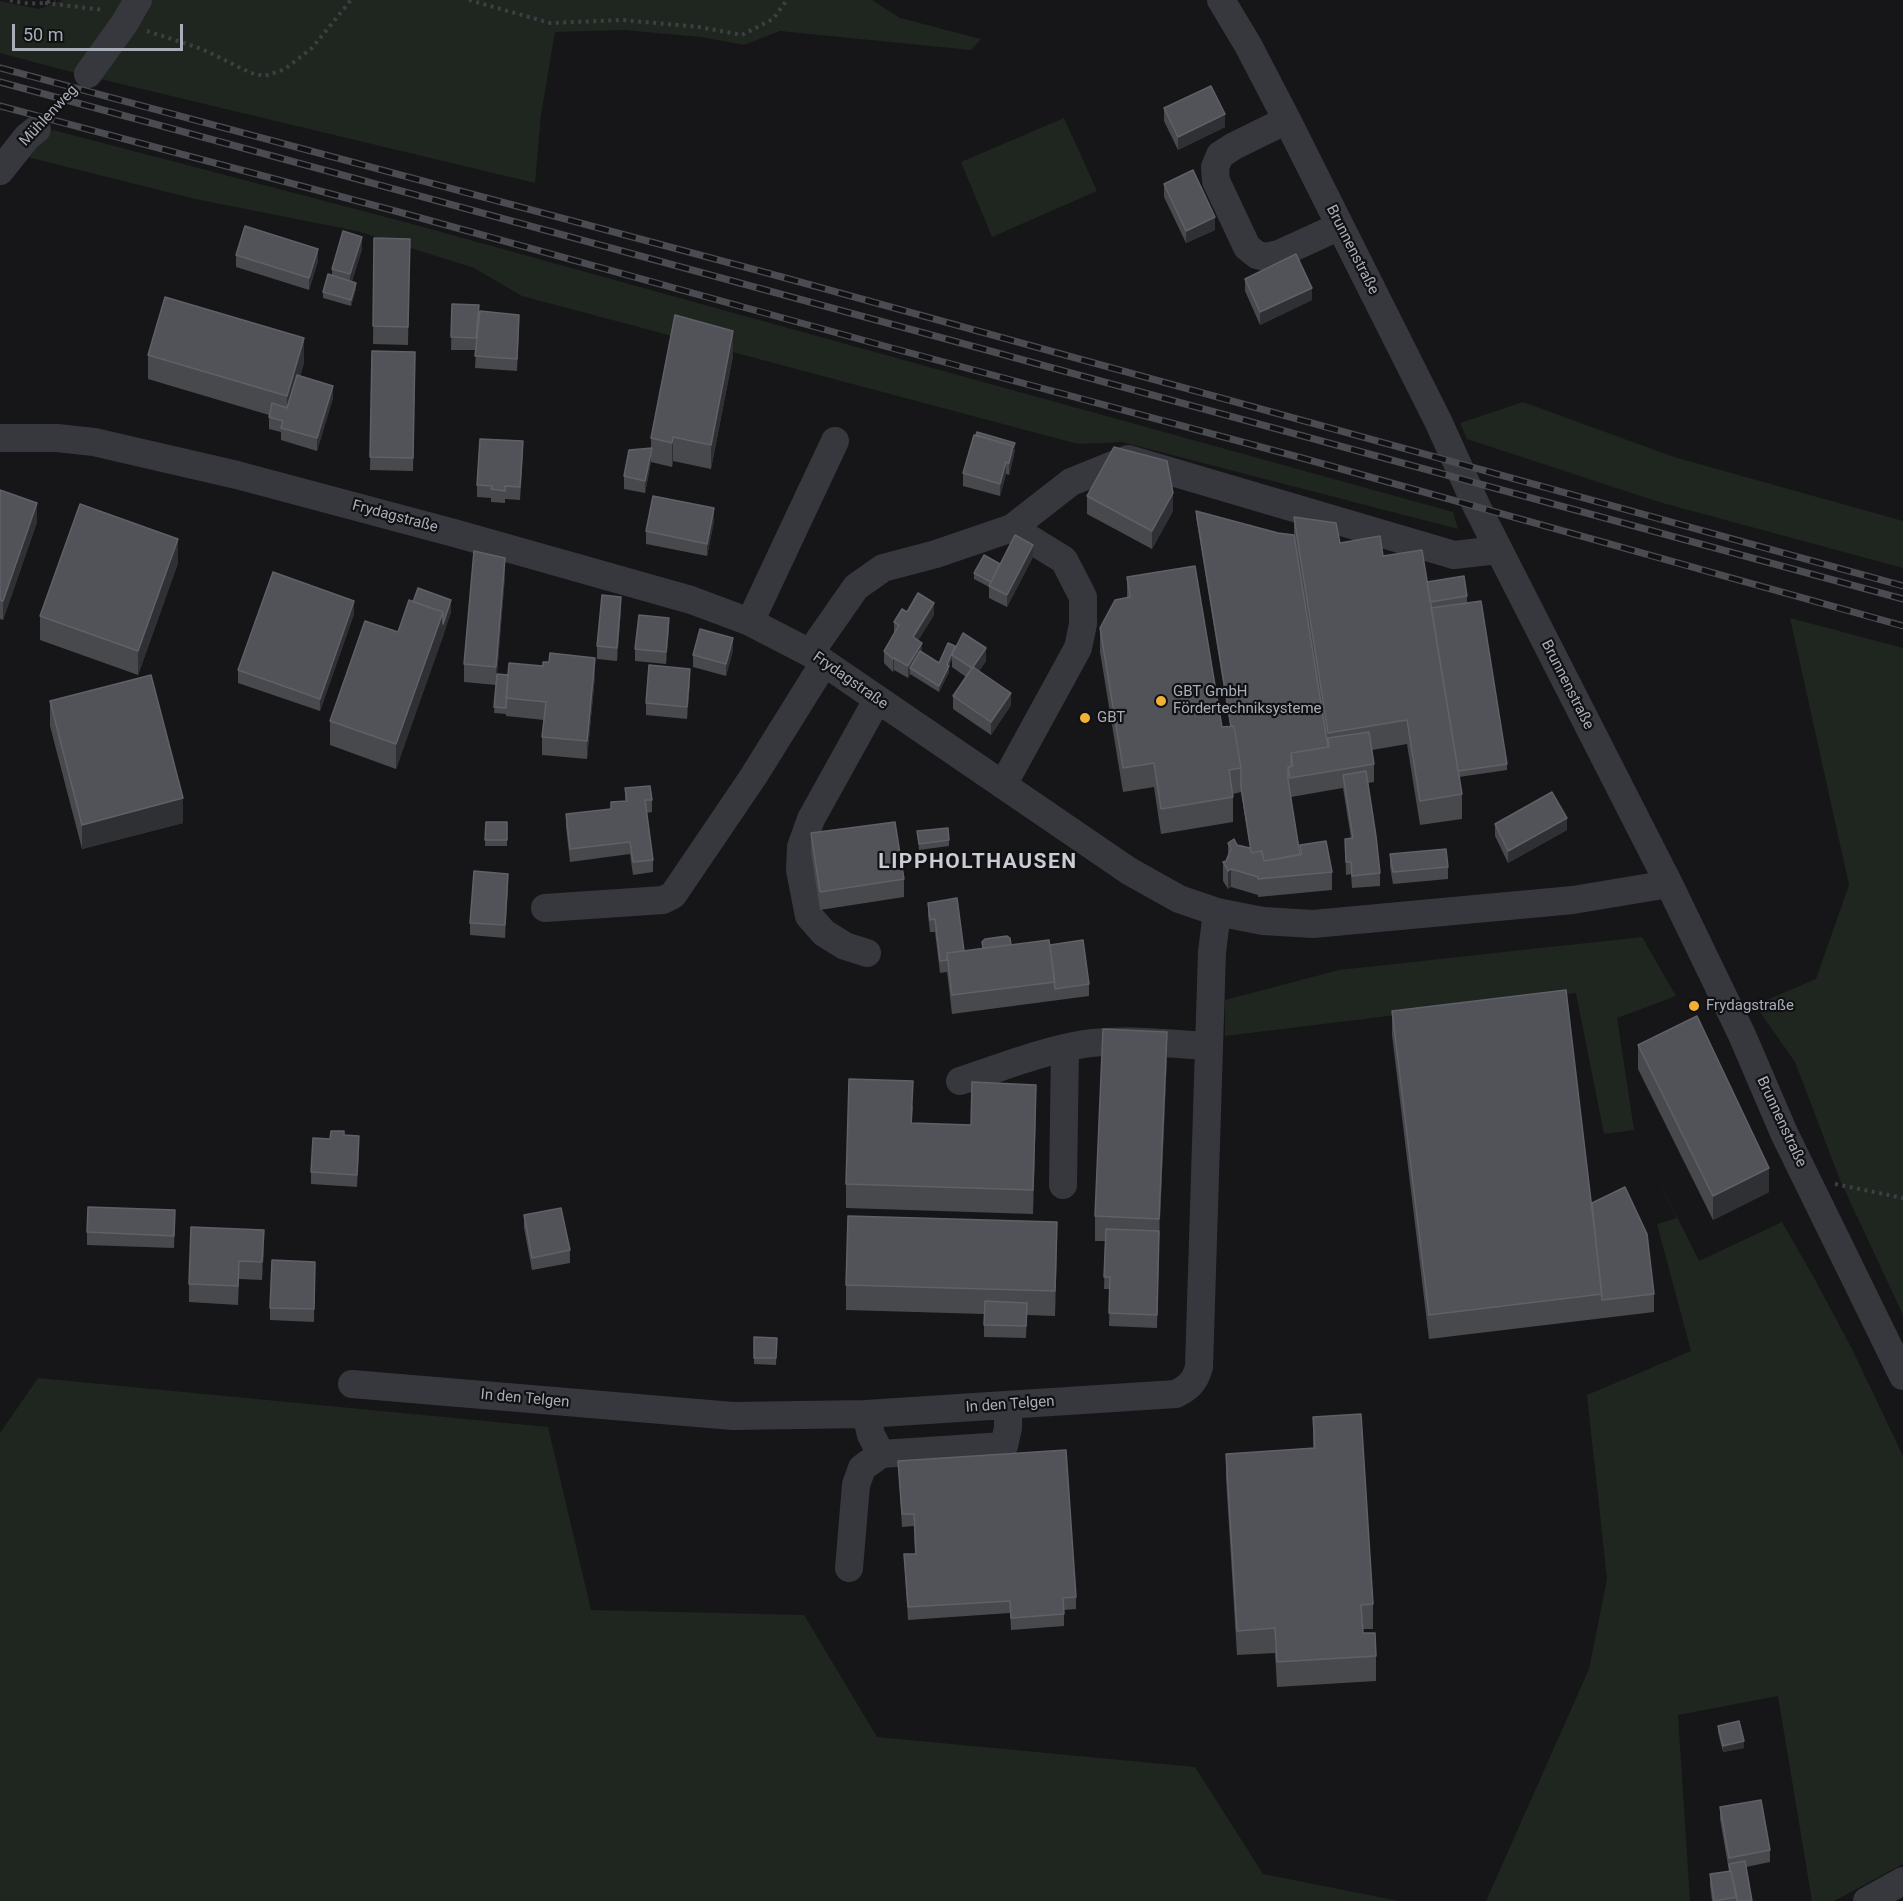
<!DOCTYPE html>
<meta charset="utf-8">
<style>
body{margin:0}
#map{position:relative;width:1903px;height:1901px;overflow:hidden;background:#161618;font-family:Roboto,sans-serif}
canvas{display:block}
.scale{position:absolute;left:12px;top:24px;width:171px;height:27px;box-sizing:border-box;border:3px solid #a8adb8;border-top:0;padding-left:8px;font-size:18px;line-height:21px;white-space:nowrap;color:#a8adb8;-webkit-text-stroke:4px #111113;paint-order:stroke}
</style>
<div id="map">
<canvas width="1903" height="1901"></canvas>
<div class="scale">50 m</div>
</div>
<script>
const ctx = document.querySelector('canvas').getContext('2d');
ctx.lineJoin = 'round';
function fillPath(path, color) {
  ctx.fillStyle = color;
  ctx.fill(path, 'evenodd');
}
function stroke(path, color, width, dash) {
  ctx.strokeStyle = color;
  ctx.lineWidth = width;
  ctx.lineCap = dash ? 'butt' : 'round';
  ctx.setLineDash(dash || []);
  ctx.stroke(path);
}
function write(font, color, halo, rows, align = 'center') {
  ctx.font = font + ' Roboto,sans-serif';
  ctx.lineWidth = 4.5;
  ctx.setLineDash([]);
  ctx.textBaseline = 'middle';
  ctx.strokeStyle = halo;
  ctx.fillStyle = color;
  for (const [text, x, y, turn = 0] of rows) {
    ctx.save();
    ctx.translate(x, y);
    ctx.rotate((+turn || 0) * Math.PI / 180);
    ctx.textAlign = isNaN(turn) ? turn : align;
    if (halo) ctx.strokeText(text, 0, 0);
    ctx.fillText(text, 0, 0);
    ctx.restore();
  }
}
const green = new Path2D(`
 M 63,0 L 132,0 L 79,74 L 0,53 L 0,1 L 39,9 Z
 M 148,0 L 872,0 L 900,18 L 981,39 L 971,50 L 780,31 L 744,45 L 701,37 L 624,30 L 555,32 L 541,115 L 535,183 L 96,78 Z
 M 1064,118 L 1097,191 L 992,237 L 961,162 Z
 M 53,130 L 405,222 L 1453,512 L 1458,529 L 1122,442 L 1078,444 L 522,296 L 474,268 L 357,231 L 195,199 L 23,156 Z
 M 1523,402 L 1674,457 L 1903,521 L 1903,568 L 1659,502 L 1467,439 L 1460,423 Z
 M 1790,618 L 1903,648 L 1903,1315 L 1840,1180 L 1795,1062 L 1755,1005 L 1816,979 L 1849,885 Z
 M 1642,937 L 1676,996 L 1617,1018 L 1634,1130 L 1699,1261 L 1782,1222 L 1813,1276 L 1852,1349 L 1903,1456 L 1903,1864 L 1834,1901 L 1812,1901 L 1778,1696 L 1678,1715 L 1690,1901 L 1486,1901 L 1589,1669 L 1607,1579 L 1587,1395 L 1691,1351 L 1657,1224 L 1677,1218 L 1634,1130 L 1604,1134 L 1576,993 L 1225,1036 L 1225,1000 L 1339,970 Z
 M 38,1378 L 548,1427 L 591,1610 L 804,1615 L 877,1737 L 1195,1767 L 1263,1874 L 1399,1901 L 0,1901 L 0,1433 Z`);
const path = new Path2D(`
 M 10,0 C 24,4 41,5 55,0
 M 469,0 L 550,23 L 623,20 L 699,27 L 742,35 L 773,19 L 787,0
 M 45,3 L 104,10
 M 147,31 L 202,49 L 251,73 L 265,76 L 285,69 L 312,48 L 351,0
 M 56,112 L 72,93
 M 1835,1184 L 1903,1198`);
const minor = new Path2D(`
 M 1221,0 L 1248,45 L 1287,120 L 1438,421 L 1477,507 L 1669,884 L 1742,1035 L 1784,1133 L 1903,1376
 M 88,74 L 124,24 L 138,0
 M 1287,120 L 1234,146 L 1220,155 L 1215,167 L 1216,181 L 1247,247 L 1257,255 L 1266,257 L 1279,254 L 1340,226
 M 0,171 L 27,137 L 37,129
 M 0,438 L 57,438 L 94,442 L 237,475 L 454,533 L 691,600 L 750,622 L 810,653 L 1129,871 L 1179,899 L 1217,912 L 1263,921 L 1313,924 L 1573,900 L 1669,884
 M 750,622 L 835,441
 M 810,653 L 856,587 L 883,568 L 936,554 L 1012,528 L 1071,482 L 1128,459 L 1454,555 L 1498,550
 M 1003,785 L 1078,648 L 1083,624 L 1083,597 L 1064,560 L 1012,528
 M 545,908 L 663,900 L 673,895 L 753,777 L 824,663
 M 867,953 L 845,946 L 824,933 L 809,916 L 800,870 L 801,847 L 811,819 L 877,700
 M 960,1081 C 1000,1068 1042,1051 1084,1044 C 1124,1038 1168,1044 1209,1046
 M 1063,1185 L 1065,1048
 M 352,1384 L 733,1416 L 866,1414 L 1176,1394 C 1189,1387 1195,1382 1199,1367 L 1212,952 L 1217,912
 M 866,1414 L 871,1435 L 881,1454 L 1004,1446 L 1008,1428 L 1008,1405
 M 849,1568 L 856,1485 L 862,1468 L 881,1454
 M 1867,1901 L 1903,1881`);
const rail = new Path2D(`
 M 0,68 L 771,274 L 1903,586
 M 0,82 L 1903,599
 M 0,106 L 399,212 L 888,347 L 1302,458 L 1903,626`);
const wall = new Path2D(`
 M 1164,108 L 1225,127 L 1178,150 L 1164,121 Z
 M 1164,184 L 1215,230 L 1186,243 L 1164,197 Z
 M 374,238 L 410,239 L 408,345 L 373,344 Z
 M 362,249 L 352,281 L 356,289 L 351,306 L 323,298 L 323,292 L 332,276 L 332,269 Z
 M 236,255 L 318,261 L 309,290 L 236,267 Z
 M 1245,279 L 1312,300 L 1260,325 L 1245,291 Z
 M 452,304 L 479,317 L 477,340 L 519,327 L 517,371 L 475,368 L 476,350 L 451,350 Z
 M 372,351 L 415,352 L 413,471 L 370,470 Z
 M 148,355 L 304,363 L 300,376 L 333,398 L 317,451 L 281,440 L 281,432 L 269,429 L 269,415 L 148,379 Z
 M 733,356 L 711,469 L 673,461 L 672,467 L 651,462 L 645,493 L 624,489 L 624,476 L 651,448 L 651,438 Z
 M 1015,449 L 1013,459 L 1009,475 L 1006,474 L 1000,496 L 963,486 L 963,473 Z
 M 523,454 L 520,500 L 505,499 L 505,503 L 491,502 L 491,498 L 477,497 L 477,485 Z
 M 0,490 L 37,522 L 3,620 L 0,619 Z
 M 1087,496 L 1173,511 L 1152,549 L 1087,514 Z
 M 1196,511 L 1278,533 L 1294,535 L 1294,517 L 1340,543 L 1383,556 L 1427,582 L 1467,596 L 1467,603 L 1507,764 L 1507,770 L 1459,777 L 1462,794 L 1462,819 L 1420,825 L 1407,744 L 1372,750 L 1374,764 L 1374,782 L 1368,783 L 1380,873 L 1380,886 L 1352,888 L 1351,874 L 1346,875 L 1345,839 L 1351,838 L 1343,788 L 1291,797 L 1300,855 L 1300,845 L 1332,872 L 1332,890 L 1258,897 L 1258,895 L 1231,887 L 1228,889 L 1223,881 L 1223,862 L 1226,861 L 1228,857 L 1228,843 L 1250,848 L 1241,792 L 1233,794 L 1233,822 L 1161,834 L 1154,787 L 1123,792 L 1100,652 L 1100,628 L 1127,598 L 1127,577 L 1222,727 L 1230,726 L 1196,517 Z
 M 714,521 L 707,556 L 646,544 L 646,531 Z
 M 1033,557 L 1007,607 L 989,598 L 989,587 L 974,579 L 974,573 L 1000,564 Z
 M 178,563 L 138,675 L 40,640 L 40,616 Z
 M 505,576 L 497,674 L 595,676 L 587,759 L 542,755 L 542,737 L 544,720 L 506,716 L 506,714 L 494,713 L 496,685 L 464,682 L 464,664 Z
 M 621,609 L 617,661 L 597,659 L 597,646 Z
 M 451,612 L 396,769 L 330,745 L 330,721 Z
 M 907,612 L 934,615 L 918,640 L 922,652 L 939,663 L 955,649 L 986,661 L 979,671 L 1011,705 L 991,735 L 953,709 L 953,696 L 966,677 L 952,667 L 952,659 L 949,666 L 949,672 L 939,692 L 910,674 L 908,678 L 894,670 L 893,672 L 884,663 L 884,651 L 894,633 L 894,622 Z
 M 354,614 L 320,711 L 238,683 L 238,670 Z
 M 669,630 L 666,664 L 635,661 L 635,649 Z
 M 733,650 L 726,676 L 693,667 L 693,655 Z
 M 690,682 L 687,719 L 646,715 L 646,703 Z
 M 50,701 L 183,823 L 82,849 L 50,726 Z
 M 625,788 L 652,800 L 652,812 L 647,813 L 653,860 L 653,872 L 633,875 L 630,854 L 570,862 L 566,827 L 566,814 L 611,809 L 611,802 L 625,801 Z
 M 486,822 L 507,822 L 507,846 L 485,846 Z
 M 1495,824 L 1567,830 L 1508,863 L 1495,836 Z
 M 917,831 L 949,840 L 949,846 L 919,850 Z
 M 811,833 L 904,879 L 904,897 L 820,910 L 811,852 Z
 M 1390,854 L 1448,867 L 1448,879 L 1393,884 L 1390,867 Z
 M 508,886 L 505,938 L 470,935 L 470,923 Z
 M 928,903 L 964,951 L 982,948 L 982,942 L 1011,945 L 1050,945 L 1089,984 L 1089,996 L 952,1014 L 947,972 L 940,973 L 935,932 L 930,932 L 928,915 Z
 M 1392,1011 L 1592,1203 L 1654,1294 L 1654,1312 L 1429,1339 L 1392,1035 Z
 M 1638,1045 L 1769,1192 L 1713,1220 L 1638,1069 Z
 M 1167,1056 L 1159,1243 L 1157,1328 L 1109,1326 L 1110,1289 L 1104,1289 L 1105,1241 L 1095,1241 L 1095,1216 Z
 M 913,1105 L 912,1123 L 971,1125 L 1036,1109 L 1033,1214 L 846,1208 L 846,1184 Z
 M 344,1135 L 359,1149 L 357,1187 L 311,1184 L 311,1172 L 330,1139 Z
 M 524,1215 L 570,1250 L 570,1263 L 532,1270 L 524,1228 Z
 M 175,1222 L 174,1248 L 87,1245 L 87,1232 Z
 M 1057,1246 L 1055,1316 L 1027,1315 L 1026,1338 L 984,1337 L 984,1314 L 846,1310 L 846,1285 Z
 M 264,1248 L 262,1280 L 239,1279 L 238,1305 L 189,1302 L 189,1284 Z
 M 315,1262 L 314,1322 L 270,1320 L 270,1308 Z
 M 754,1337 L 777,1338 L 776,1365 L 754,1364 Z
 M 1313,1417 L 1373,1604 L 1373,1629 L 1363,1629 L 1363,1633 L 1376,1656 L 1376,1681 L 1277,1687 L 1275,1653 L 1237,1655 L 1226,1478 L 1226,1454 L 1313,1448 Z
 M 898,1461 L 1076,1597 L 1076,1609 L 1064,1610 L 1064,1626 L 1011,1630 L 1010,1613 L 908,1620 L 904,1554 L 915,1554 L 914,1526 L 902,1527 Z
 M 1718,1726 L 1744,1748 L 1723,1752 L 1718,1732 Z
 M 1720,1807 L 1770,1850 L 1770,1862 L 1746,1867 L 1752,1901 L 1712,1901 L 1710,1886 L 1710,1874 L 1729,1871 L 1720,1819 Z`);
const shadedWall = new Path2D(`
 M 1225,114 L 1225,127 L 1178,150 L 1178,137 Z
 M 1215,217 L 1215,230 L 1186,243 L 1186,231 Z
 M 362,237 L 362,249 L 350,287 L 350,274 Z
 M 318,249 L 318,261 L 309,290 L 309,278 Z
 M 356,283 L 356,289 L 351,306 L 351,300 Z
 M 1312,288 L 1312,300 L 1260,325 L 1260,312 Z
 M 733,331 L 733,356 L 711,469 L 711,445 Z
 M 304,338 L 304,363 L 287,420 L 287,396 Z
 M 333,386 L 333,398 L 317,451 L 317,438 Z
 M 673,437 L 673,461 L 672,467 L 672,443 Z
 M 1015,443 L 1013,459 L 1009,475 L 1009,463 Z
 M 651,450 L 651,462 L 645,493 L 645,481 Z
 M 1006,462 L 1006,474 L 1000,496 L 1000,484 Z
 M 1173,493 L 1173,511 L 1152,549 L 1152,531 Z
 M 37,503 L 37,522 L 3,620 L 3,601 Z
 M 714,508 L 714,521 L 707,556 L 707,544 Z
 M 178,539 L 178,563 L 138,675 L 138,651 Z
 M 1033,545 L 1033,557 L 1007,607 L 1007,595 Z
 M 505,558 L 505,576 L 496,685 L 496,667 Z
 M 621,597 L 621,609 L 617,661 L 617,648 Z
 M 451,600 L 451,612 L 443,637 L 443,624 Z
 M 354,601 L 354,614 L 320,711 L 320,699 Z
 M 934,603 L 934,615 L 913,649 L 913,637 Z
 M 443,612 L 443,637 L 396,769 L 396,744 Z
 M 669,618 L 669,630 L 666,664 L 666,652 Z
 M 733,638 L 733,650 L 726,676 L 726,664 Z
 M 922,643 L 922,655 L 910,668 L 910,674 L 908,678 L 908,666 Z
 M 955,646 L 955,653 L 952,655 L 952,659 L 948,668 L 949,666 L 949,672 L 939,692 L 939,686 Z
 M 986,648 L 986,661 L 973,679 L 973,667 Z
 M 595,658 L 595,676 L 587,759 L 587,741 Z
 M 894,658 L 894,670 L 893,672 L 893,659 Z
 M 690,669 L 690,682 L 687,719 L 687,707 Z
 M 1011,693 L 1011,705 L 991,735 L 991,722 Z
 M 183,798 L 183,823 L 82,849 L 82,825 Z
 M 1567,818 L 1567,830 L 1508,863 L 1508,851 Z
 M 1231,869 L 1231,887 L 1228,889 L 1228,871 Z
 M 508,874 L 508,886 L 505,938 L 505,925 Z
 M 1167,1032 L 1167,1056 L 1159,1243 L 1159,1219 Z
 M 1036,1085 L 1036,1109 L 1033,1214 L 1033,1190 Z
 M 359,1136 L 359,1149 L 357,1187 L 357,1175 Z
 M 1769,1168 L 1769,1192 L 1713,1220 L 1713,1196 Z
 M 1057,1222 L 1057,1246 L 1055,1316 L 1055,1291 Z
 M 264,1230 L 264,1248 L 262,1280 L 262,1262 Z
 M 1744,1741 L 1744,1748 L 1723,1752 L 1723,1746 Z`);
const building = new Path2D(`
 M 1211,86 L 1225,114 L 1178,137 L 1164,108 Z
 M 1193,170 L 1215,217 L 1186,231 L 1164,184 Z
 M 245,226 L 318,249 L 309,278 L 236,255 Z
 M 343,231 L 362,237 L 350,274 L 332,269 Z
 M 374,238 L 410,239 L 408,327 L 373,326 Z
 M 1296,254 L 1312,288 L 1260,312 L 1245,279 Z
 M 328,274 L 356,283 L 351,300 L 323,292 Z
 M 165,297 L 304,338 L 287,396 L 148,355 Z
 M 452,304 L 479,305 L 476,338 L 451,337 Z
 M 480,311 L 519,315 L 517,359 L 475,356 Z
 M 675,315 L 733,331 L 711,445 L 673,437 L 672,443 L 651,438 Z
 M 372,351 L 415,352 L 413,458 L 370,457 Z
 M 297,375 L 333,386 L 317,438 L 281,428 L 283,421 L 269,417 L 272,403 L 287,408 Z
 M 977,432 L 1015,443 L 1013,448 L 1013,446 L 976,435 Z
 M 974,435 L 1013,446 L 1009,463 L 1006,462 L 1000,484 L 963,473 Z
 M 480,439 L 523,441 L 520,487 L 505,486 L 505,491 L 491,489 L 492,486 L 477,485 Z
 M 1114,447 L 1167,461 L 1173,493 L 1152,531 L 1087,496 Z
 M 652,448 L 645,481 L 624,476 L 629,450 Z
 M 0,490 L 37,503 L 3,601 L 0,600 Z
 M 653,496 L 714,508 L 707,544 L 646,531 Z
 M 80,504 L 178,539 L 138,651 L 40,616 Z
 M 1196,511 L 1278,533 L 1294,535 L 1328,747 L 1291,753 L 1291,767 L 1288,767 L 1288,780 L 1300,855 L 1264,861 L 1262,851 L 1252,853 L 1251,851 L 1241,787 L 1241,768 L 1234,726 L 1231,726 Z
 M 1294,517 L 1336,523 L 1340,543 L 1380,536 L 1383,556 L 1422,550 L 1462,794 L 1420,801 L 1407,720 L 1328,733 Z
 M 1015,535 L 1033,545 L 1007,595 L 989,586 Z
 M 474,551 L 505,558 L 496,667 L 464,664 Z
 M 984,555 L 1000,564 L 991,582 L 974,573 Z
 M 1195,566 L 1222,727 L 1234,726 L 1241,768 L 1229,770 L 1233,797 L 1161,809 L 1154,763 L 1123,768 L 1100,628 L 1115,600 L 1130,597 L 1127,577 Z
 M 273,572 L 354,601 L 320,699 L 238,670 Z
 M 1464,576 L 1467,596 L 1430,602 L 1427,582 Z
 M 418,588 L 451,600 L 443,624 L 443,612 L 413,602 Z
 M 918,593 L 934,603 L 913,637 L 922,643 L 908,666 L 894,658 L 893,659 L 884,651 L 899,625 L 894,622 L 902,609 L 907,612 Z
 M 602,595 L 621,597 L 617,648 L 597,646 Z
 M 409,600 L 443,612 L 396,744 L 330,721 L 365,621 L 398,632 Z
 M 1481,601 L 1507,764 L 1458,771 L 1431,608 Z
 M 639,615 L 669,618 L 666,652 L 635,649 Z
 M 700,629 L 733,638 L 726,664 L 693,655 Z
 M 963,633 L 986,648 L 973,667 L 1011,693 L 991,722 L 953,696 L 972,668 L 952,655 Z
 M 948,643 L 955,646 L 947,665 L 949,666 L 939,686 L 910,668 L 920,651 L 939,663 Z
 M 550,653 L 595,658 L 587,741 L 542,737 L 546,702 L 506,698 L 509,663 L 543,666 L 543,662 L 549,662 Z
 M 649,665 L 690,669 L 687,707 L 646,703 Z
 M 497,674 L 508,675 L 506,708 L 494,707 Z
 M 151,675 L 183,798 L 82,825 L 50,701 Z
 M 1369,732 L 1374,764 L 1290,778 L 1288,767 L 1293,766 L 1291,753 L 1329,747 L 1328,738 Z
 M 1366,771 L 1376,836 L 1380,873 L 1352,876 L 1351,862 L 1346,862 L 1345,839 L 1353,838 L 1343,775 Z
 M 650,786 L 652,800 L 645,800 L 653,860 L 633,862 L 630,842 L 570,849 L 566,814 L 611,809 L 611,802 L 627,801 L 625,788 Z
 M 1552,792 L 1567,818 L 1508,851 L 1495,824 Z
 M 486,822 L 507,822 L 507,840 L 485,840 Z
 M 895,822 L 904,879 L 820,892 L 811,833 Z
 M 948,828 L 949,840 L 919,844 L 917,831 Z
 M 1234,839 L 1237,845 L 1250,848 L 1252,853 L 1262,851 L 1264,861 L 1302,854 L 1300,845 L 1326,841 L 1332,872 L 1258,879 L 1258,877 L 1231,869 L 1228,871 L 1223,862 L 1226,861 L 1231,849 L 1228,843 Z
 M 1446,849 L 1448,867 L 1393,872 L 1390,854 Z
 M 474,871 L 508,874 L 505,925 L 470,923 Z
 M 957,898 L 964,951 L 947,953 L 947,960 L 940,961 L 935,919 L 930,920 L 928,903 Z
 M 1007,936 L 1010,938 L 1011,945 L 983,948 L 982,942 L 985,939 Z
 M 1049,940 L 1055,982 L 952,995 L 947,953 Z
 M 1083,940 L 1089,984 L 1055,989 L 1050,945 Z
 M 1566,990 L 1602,1294 L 1429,1315 L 1392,1011 Z
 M 1697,1016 L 1769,1168 L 1713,1196 L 1638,1045 Z
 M 1103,1029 L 1167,1032 L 1159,1219 L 1095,1216 Z
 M 849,1079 L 913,1081 L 911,1123 L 971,1125 L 972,1082 L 1036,1085 L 1033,1190 L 846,1184 Z
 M 331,1131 L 344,1131 L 344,1135 L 359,1136 L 357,1175 L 311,1172 L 313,1138 L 330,1139 Z
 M 1625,1187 L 1647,1234 L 1654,1294 L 1602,1300 L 1592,1203 Z
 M 88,1207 L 175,1210 L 174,1236 L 87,1232 Z
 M 561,1208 L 570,1250 L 532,1258 L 524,1215 Z
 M 848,1216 L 1057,1222 L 1055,1291 L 846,1285 Z
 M 191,1227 L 264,1230 L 262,1262 L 239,1261 L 238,1286 L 189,1284 Z
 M 1106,1229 L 1159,1231 L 1157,1315 L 1109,1313 L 1110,1277 L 1104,1277 Z
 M 272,1260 L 315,1262 L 314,1309 L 270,1308 Z
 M 985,1301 L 1027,1303 L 1026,1326 L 984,1325 Z
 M 754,1337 L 777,1338 L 776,1358 L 754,1358 Z
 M 1361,1414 L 1373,1604 L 1361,1605 L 1363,1633 L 1375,1633 L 1376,1656 L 1277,1662 L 1275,1628 L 1237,1631 L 1226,1454 L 1315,1448 L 1313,1417 Z
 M 1066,1450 L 1076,1597 L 1063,1598 L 1064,1614 L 1011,1618 L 1010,1601 L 908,1607 L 904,1554 L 916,1554 L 914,1514 L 902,1514 L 898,1461 Z
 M 1739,1721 L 1744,1741 L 1723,1746 L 1718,1726 Z
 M 1761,1800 L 1770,1850 L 1729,1858 L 1720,1807 Z
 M 1745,1861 L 1752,1901 L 1737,1901 L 1731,1871 L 1730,1871 L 1729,1864 Z
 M 1731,1871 L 1737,1897 L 1714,1901 L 1710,1874 Z`);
const markers = [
 [1161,701,6,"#f2b134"],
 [1085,718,6,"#f2b134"],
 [1694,1006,6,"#f2b134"]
];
const streetNames = [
 ["Mühlenweg",49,116,-47],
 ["Brunnenstraße",1352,250,63],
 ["Frydagstraße",395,517,15],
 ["Frydagstraße",850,681,35],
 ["Brunnenstraße",1567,685,63],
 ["Brunnenstraße",1781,1122,65],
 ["In den Telgen",525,1399,5],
 ["In den Telgen",1010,1405,-4]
];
const poiNames = [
 ["GBT GmbH",1173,692],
 ["Fördertechniksysteme",1173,709],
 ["GBT",1097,718],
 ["Frydagstraße",1706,1006]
];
const districtNames = [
 ["LIPPHOLTHAUSEN",978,863]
];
fillPath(green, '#1e261f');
stroke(path, '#3d3f44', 4, [3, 4.5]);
stroke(minor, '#37383d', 28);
stroke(rail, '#4a4c52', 7);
stroke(rail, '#111113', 4.5, [14]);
fillPath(wall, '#47494d');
fillPath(shadedWall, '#2f3033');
fillPath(building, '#525359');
stroke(building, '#5f6168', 1.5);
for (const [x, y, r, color] of markers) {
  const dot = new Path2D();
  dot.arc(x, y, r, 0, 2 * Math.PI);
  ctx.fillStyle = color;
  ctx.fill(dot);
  stroke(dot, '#111113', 2);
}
write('15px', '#a8adb8', '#111113', streetNames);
write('15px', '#a8adb8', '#111113', poiNames, 'left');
ctx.letterSpacing = '1.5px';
write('bold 21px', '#c9ccd4', '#111113', districtNames);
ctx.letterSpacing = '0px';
</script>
